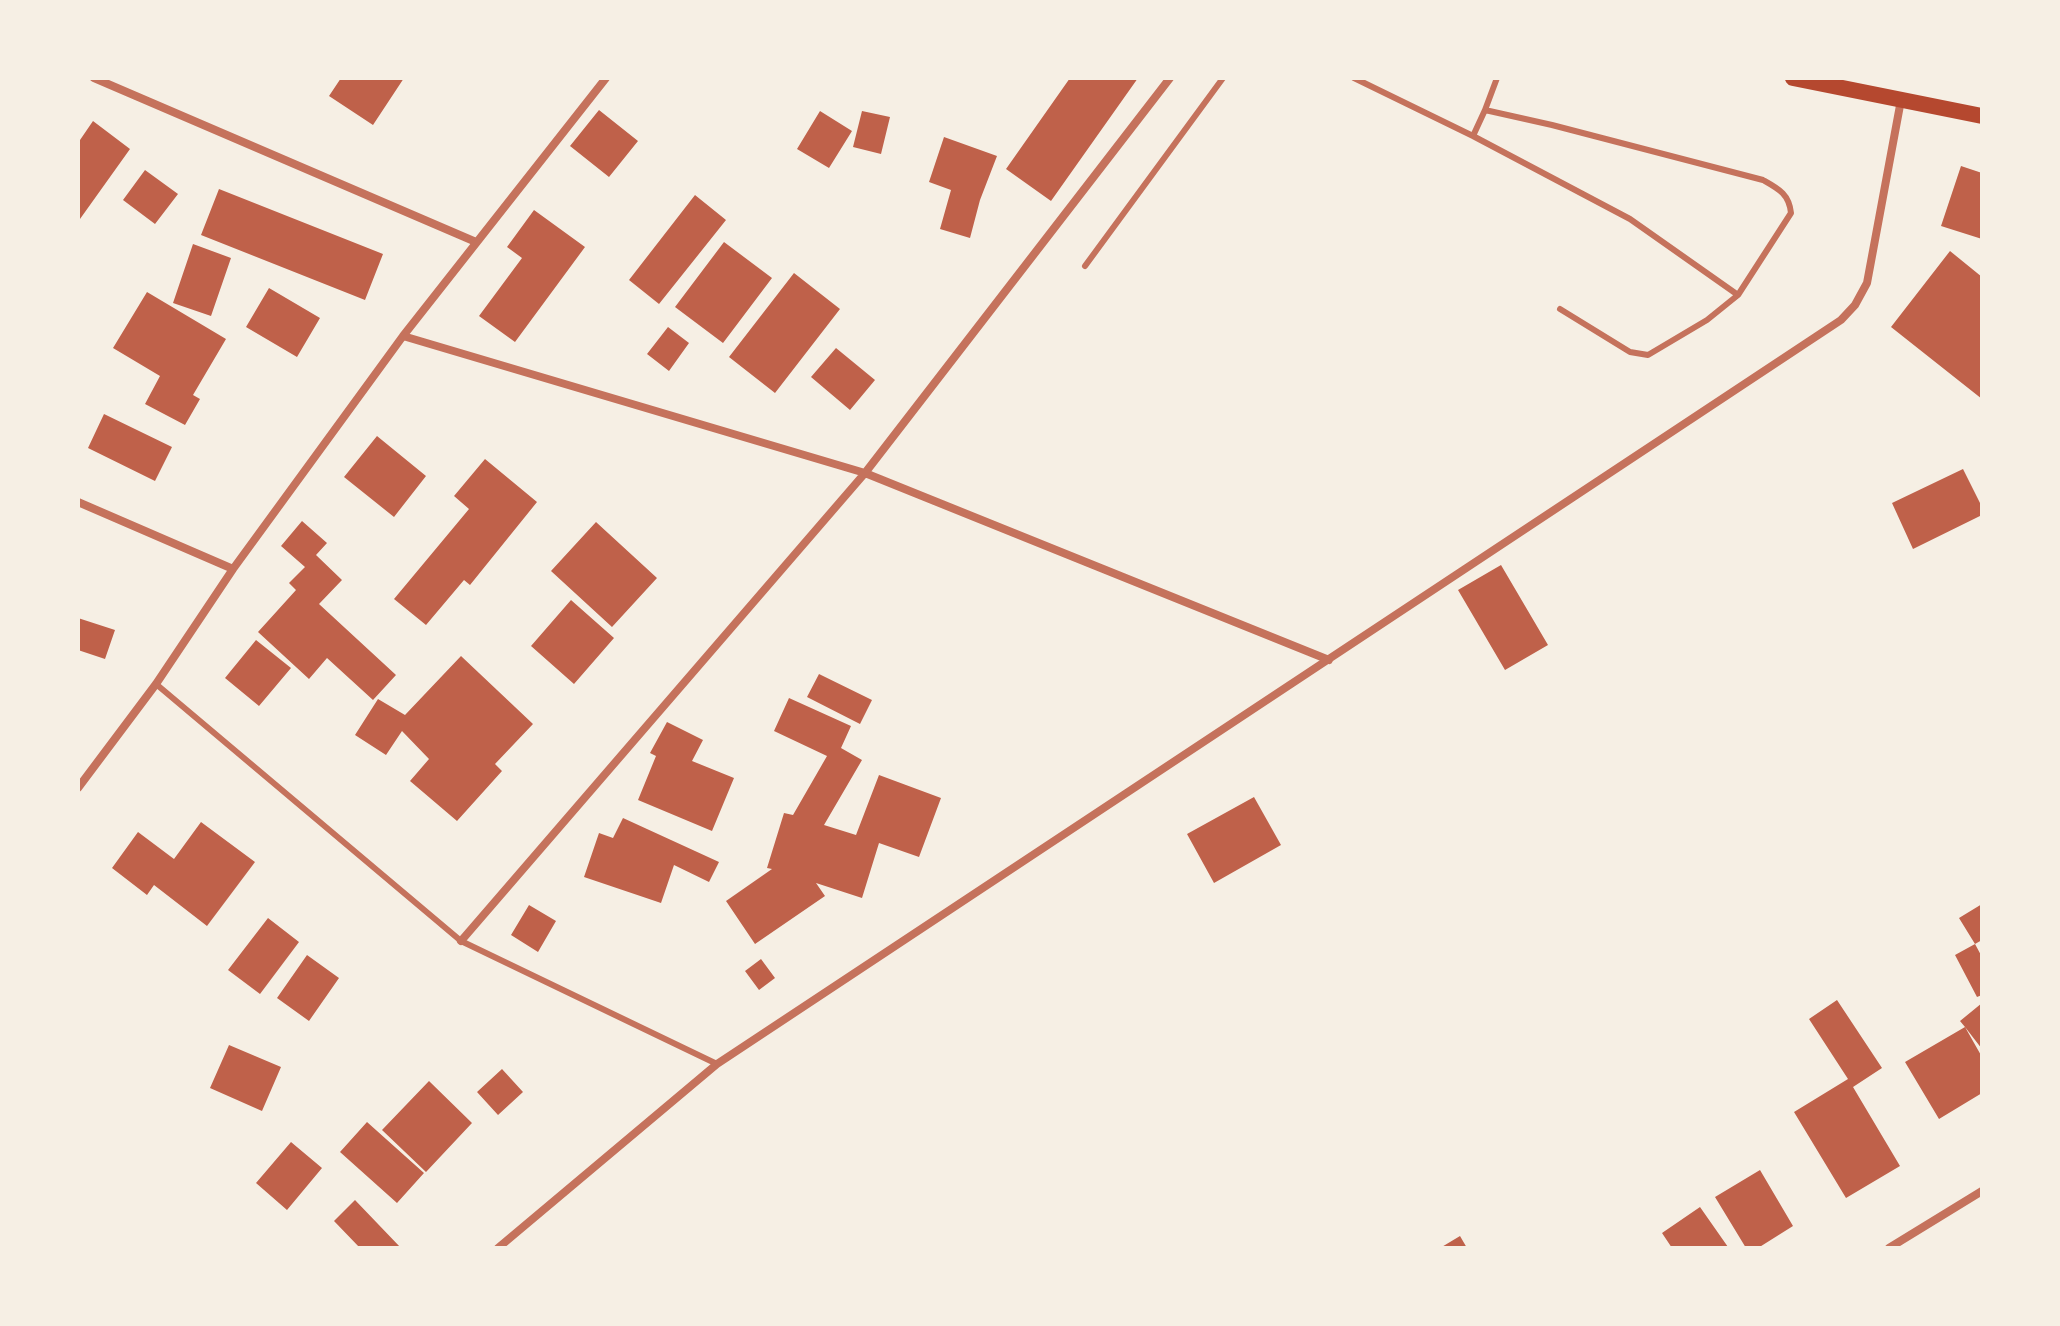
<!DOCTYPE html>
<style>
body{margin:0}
#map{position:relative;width:2060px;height:1326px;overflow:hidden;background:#f6efe4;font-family:"Roboto Condensed",sans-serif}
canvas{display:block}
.frame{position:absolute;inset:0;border:80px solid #f6efe4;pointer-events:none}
</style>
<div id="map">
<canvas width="2060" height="1326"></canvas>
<div class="frame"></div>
</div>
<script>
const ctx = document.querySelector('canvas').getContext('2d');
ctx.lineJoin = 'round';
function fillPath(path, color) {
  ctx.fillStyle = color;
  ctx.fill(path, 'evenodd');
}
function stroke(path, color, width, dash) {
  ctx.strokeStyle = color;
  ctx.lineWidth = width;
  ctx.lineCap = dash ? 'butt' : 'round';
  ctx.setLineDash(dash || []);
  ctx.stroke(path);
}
const building = new Path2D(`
 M 341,78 L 404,78 L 373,125 L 329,96 Z
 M 1070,78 L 1138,78 L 1051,201 L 1006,169 Z
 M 599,110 L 638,141 L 609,177 L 570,146 Z
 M 820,111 L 852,131 L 829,168 L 797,149 Z
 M 862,111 L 890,117 L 881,154 L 853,147 Z
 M 93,121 L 130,149 L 80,219 L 78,217 L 78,138 L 80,140 Z
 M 944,137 L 997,156 L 980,200 L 970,238 L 940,229 L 951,190 L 929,182 Z
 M 1961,166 L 1982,173 L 1982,239 L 1941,226 Z
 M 145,170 L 178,194 L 155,224 L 123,200 Z
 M 219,189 L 383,254 L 365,300 L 201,235 Z
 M 695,195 L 726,220 L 659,304 L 629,280 Z
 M 534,210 L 585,247 L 515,342 L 479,316 L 522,258 L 507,247 Z
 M 724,242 L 772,278 L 723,343 L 675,307 Z
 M 193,244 L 231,258 L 211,316 L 173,303 Z
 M 1950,251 L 1982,277 L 1982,399 L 1891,327 Z
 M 794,273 L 840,309 L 775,393 L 729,357 Z
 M 269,288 L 320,318 L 297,357 L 246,327 Z
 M 147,292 L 226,339 L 193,395 L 200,399 L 185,425 L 145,404 L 160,376 L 113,348 Z
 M 668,327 L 689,343 L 669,371 L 647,354 Z
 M 836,348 L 875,380 L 850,410 L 811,377 Z
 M 104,414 L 172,447 L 155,481 L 88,448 Z
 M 377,436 L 426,476 L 394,517 L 344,477 Z
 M 485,459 L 537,502 L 470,585 L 464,580 L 426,625 L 394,599 L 469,509 L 454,496 Z
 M 1963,469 L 1982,507 L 1982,515 L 1913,549 L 1892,503 Z
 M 302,521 L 327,543 L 316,555 L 342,580 L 319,604 L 396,675 L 373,700 L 327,658 L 309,679 L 258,632 L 296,590 L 289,583 L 305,567 L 281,546 Z
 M 596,522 L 657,578 L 612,627 L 551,571 Z
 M 1501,565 L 1548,645 L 1505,670 L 1458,590 Z
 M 571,600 L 614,638 L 574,684 L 531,646 Z
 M 78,618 L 115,630 L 105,659 L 78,650 Z
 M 256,640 L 291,668 L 259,706 L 225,678 Z
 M 461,656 L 533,724 L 495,764 L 502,771 L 457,821 L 410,781 L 429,759 L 402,731 L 386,755 L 355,735 L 378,699 L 405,715 Z
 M 819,674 L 872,700 L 860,724 L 807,697 Z
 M 789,698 L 851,726 L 841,748 L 862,760 L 824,825 L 856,835 L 879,775 L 941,798 L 919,857 L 879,843 L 862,898 L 816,883 L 825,896 L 755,944 L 726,901 L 772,869 L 767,868 L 784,813 L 793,815 L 827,756 L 774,731 Z
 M 667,722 L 703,740 L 692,761 L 734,778 L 712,831 L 638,800 L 656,756 L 650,753 Z
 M 1254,797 L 1281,845 L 1214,883 L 1187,834 Z
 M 623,818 L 719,862 L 709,882 L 674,865 L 661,903 L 584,877 L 599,833 L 613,838 Z
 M 201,822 L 255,862 L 207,926 L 154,885 L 147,895 L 112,868 L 138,832 L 174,859 Z
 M 1982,904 L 1982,940 L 1975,944 L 1959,918 Z
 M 529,905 L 556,921 L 538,952 L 511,935 Z
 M 268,918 L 299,942 L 260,994 L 228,970 Z
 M 1975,944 L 1982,957 L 1982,995 L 1977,997 L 1955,955 Z
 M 307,955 L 339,978 L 309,1021 L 277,998 Z
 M 761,959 L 775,978 L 759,990 L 745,971 Z
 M 1837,1000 L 1882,1068 L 1853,1087 L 1900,1166 L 1846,1198 L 1794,1112 L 1848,1079 L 1809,1019 Z
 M 1982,1003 L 1982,1049 L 1965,1027 L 1982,1057 L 1982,1093 L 1939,1119 L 1905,1062 L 1965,1027 L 1960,1021 Z
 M 229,1045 L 281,1067 L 262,1111 L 210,1088 Z
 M 502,1069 L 523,1092 L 498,1115 L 477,1092 Z
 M 429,1081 L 472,1123 L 426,1172 L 382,1130 Z
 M 367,1122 L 424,1173 L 397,1203 L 340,1152 Z
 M 291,1142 L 322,1168 L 287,1210 L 256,1183 Z
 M 1760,1170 L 1793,1226 L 1758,1248 L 1746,1248 L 1715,1197 Z
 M 355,1200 L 401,1248 L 360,1248 L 334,1221 Z
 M 1700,1207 L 1728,1247 L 1672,1248 L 1662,1233 Z
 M 1460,1236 L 1467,1248 L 1440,1248 Z`);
const service = new Path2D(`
 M 1354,78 L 1473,136 L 1485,110
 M 1473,136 L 1630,219 L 1738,295 L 1791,213 C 1789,194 1779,189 1763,180 L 1552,125 L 1485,110 L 1497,78
 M 1085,266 L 1223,78
 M 1560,309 L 1630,352 L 1648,355 L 1707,320 L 1738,295
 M 156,684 L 461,941 L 717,1064`);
const minor = new Path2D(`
 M 94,78 L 476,242
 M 403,336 L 865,473 L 1329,660
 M 78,502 L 233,569
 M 78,788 L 156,684 L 233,569 L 403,336 L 606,78
 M 461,941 L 865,473 L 1170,78
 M 498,1248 L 717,1064 L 1841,320 L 1855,305 L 1867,283 L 1901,100
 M 1889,1248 L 1982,1191`);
const secondary = new Path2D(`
 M 1793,78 L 1982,116`);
fillPath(building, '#bf614a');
stroke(service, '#c5725c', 6);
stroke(minor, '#c5725c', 8);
stroke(secondary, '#b5482f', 16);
</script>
